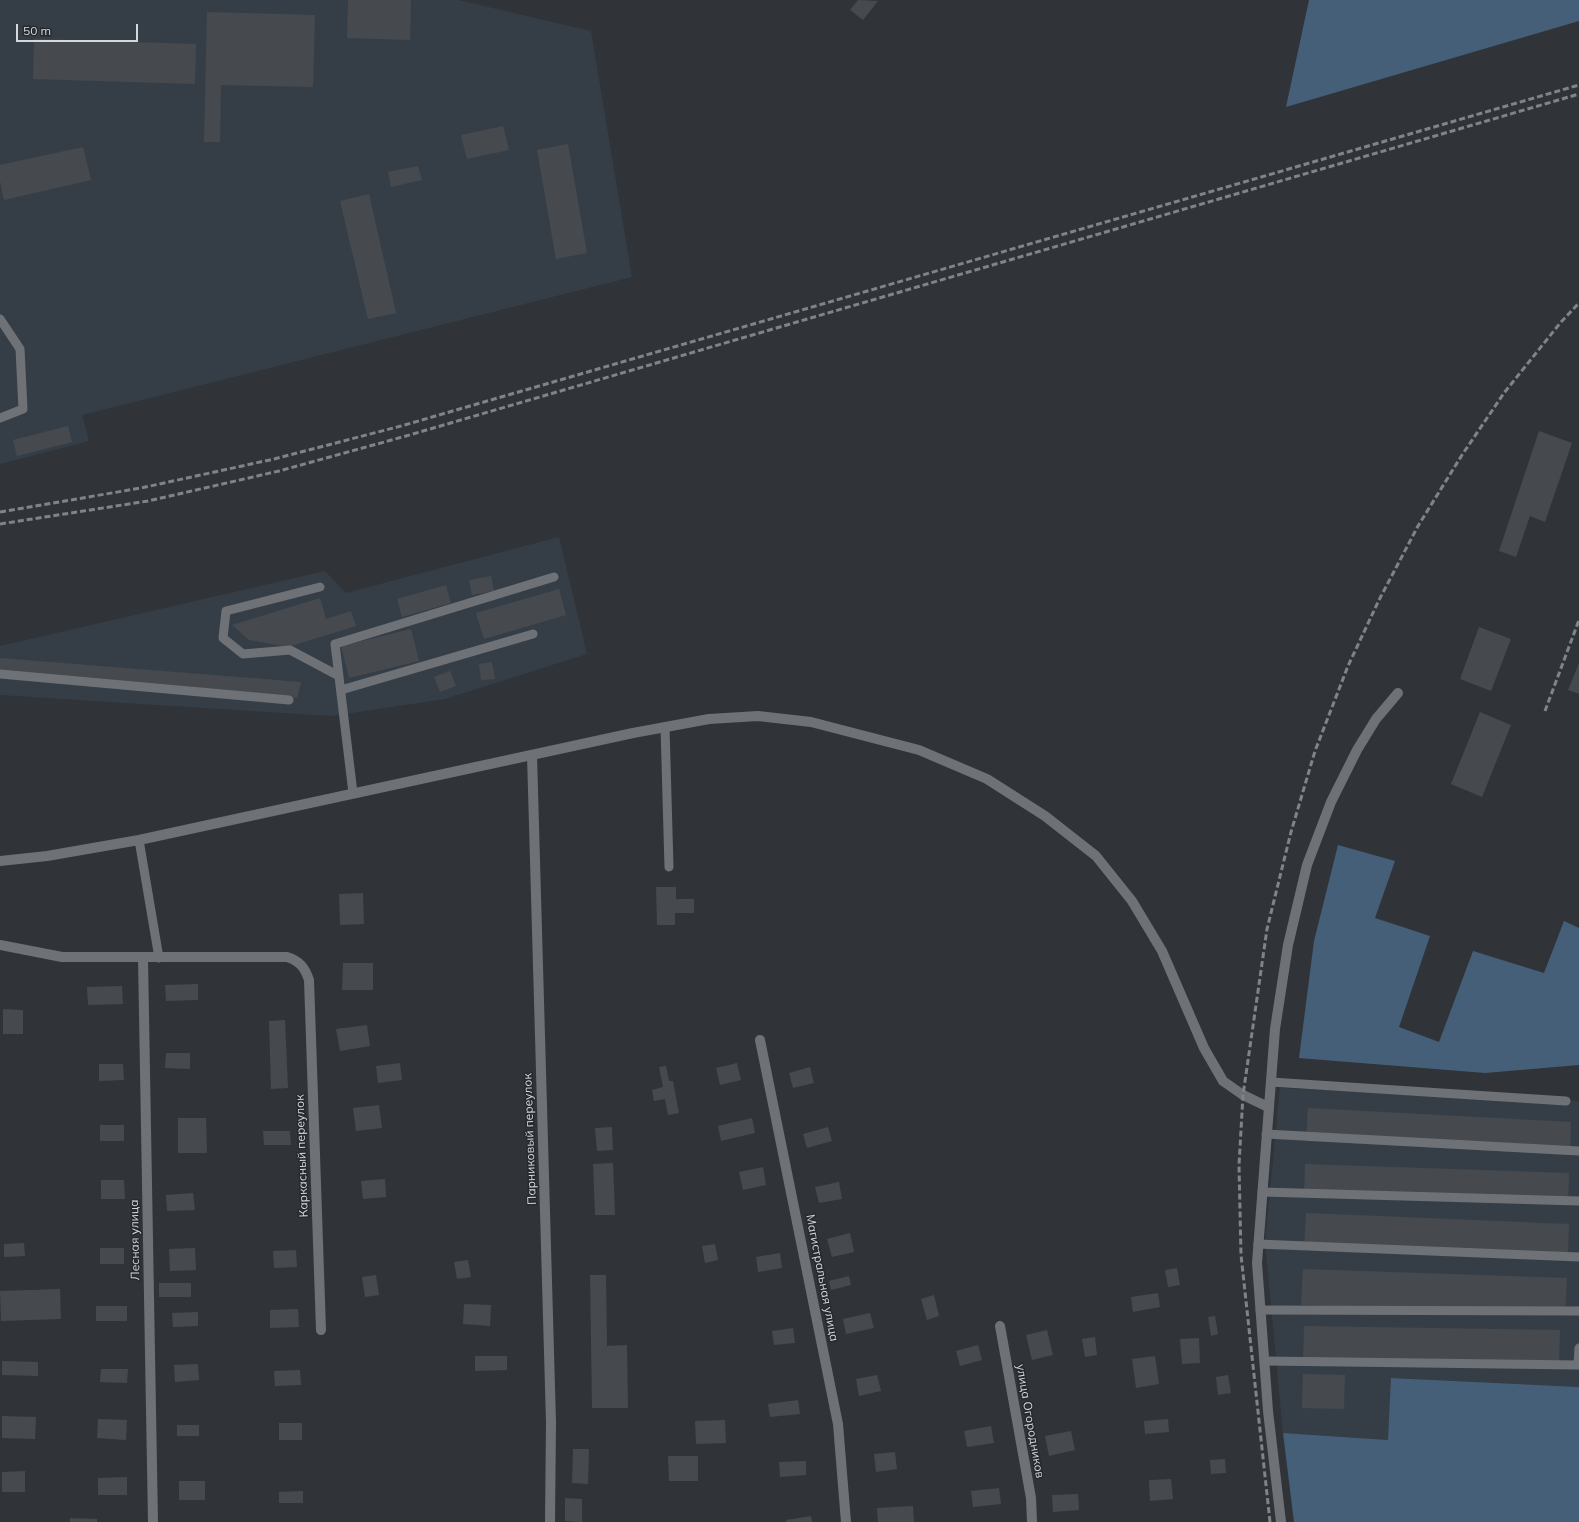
<!DOCTYPE html>
<meta charset="utf-8">
<style>
body{margin:0}
#map{position:relative;width:1579px;height:1522px;overflow:hidden;background:#303439;font-family:Mulish,sans-serif}
canvas{display:block}
.scale{position:absolute;left:16px;top:24px;width:122px;height:18px;box-sizing:border-box;border:2px solid #d5d8db;border-top:0;padding-left:5px;font-size:12px;line-height:14px;white-space:nowrap;color:#d5d8db;-webkit-text-stroke:3px #262a2e;paint-order:stroke}
</style>
<div id="map">
<canvas width="1579" height="1522"></canvas>
<div class="scale">50 m</div>
</div>
<script>
const ctx = document.querySelector('canvas').getContext('2d');
ctx.lineJoin = 'round';
function fillPath(path, color) {
  ctx.fillStyle = color;
  ctx.fill(path, 'evenodd');
}
function stroke(path, color, width, dash) {
  ctx.strokeStyle = color;
  ctx.lineWidth = width;
  ctx.lineCap = dash ? 'butt' : 'round';
  ctx.setLineDash(dash || []);
  ctx.stroke(path);
}
function write(font, color, halo, rows, align = 'center') {
  ctx.font = font + ' Mulish,sans-serif';
  ctx.lineWidth = 3;
  ctx.setLineDash([]);
  ctx.textBaseline = 'middle';
  ctx.strokeStyle = halo;
  ctx.fillStyle = color;
  for (const [text, x, y, turn = 0] of rows) {
    ctx.save();
    ctx.translate(x, y);
    ctx.rotate((+turn || 0) * Math.PI / 180);
    ctx.textAlign = isNaN(turn) ? turn : align;
    if (halo) ctx.strokeText(text, 0, 0);
    ctx.fillText(text, 0, 0);
    ctx.restore();
  }
}
const built = new Path2D(`
 M 0,0 L 458,0 L 591,31 L 632,277 L 82,415 L 89,441 L 0,464 Z
 M 559,537 L 587,654 L 445,699 L 332,716 L 0,695 L 0,646 L 325,571 L 346,593 Z
 M 1280,1088 L 1579,1101 L 1579,1387 L 1392,1378 L 1389,1440 L 1283,1433 L 1265,1242 Z`);
const green = new Path2D(`
 M 1309,0 L 1579,0 L 1579,21 L 1286,107 Z
 M 1338,845 L 1395,861 L 1375,918 L 1430,936 L 1399,1027 L 1439,1042 L 1473,951 L 1544,973 L 1564,921 L 1579,928 L 1579,1065 L 1485,1073 L 1299,1058 L 1314,941 Z
 M 1391,1378 L 1579,1387 L 1579,1522 L 1294,1522 L 1283,1433 L 1388,1440 Z`);
const building = new Path2D(`
 M 348,0 L 411,0 L 410,40 L 347,38 Z
 M 858,0 L 878,1 L 863,20 L 850,10 Z
 M 207,12 L 315,15 L 313,87 L 221,85 L 220,142 L 204,142 Z
 M 34,39 L 196,44 L 195,84 L 33,79 Z
 M 503,126 L 509,150 L 467,159 L 461,135 Z
 M 568,144 L 587,253 L 556,259 L 537,150 Z
 M 83,147 L 91,180 L 4,200 L 0,181 L 0,165 Z
 M 418,166 L 422,180 L 391,187 L 388,172 Z
 M 369,194 L 396,313 L 368,319 L 340,201 Z
 M 68,426 L 72,442 L 17,456 L 13,440 Z
 M 1539,431 L 1572,443 L 1545,522 L 1530,516 L 1516,557 L 1499,551 Z
 M 491,576 L 494,591 L 472,595 L 469,580 Z
 M 446,585 L 451,603 L 402,617 L 397,599 Z
 M 559,589 L 566,615 L 484,639 L 476,613 Z
 M 320,598 L 326,619 L 351,611 L 356,626 L 288,647 L 249,640 L 232,625 Z
 M 1479,627 L 1511,639 L 1491,691 L 1460,679 Z
 M 411,629 L 419,661 L 349,678 L 341,646 Z
 M 0,658 L 301,682 L 297,698 L 0,671 Z
 M 492,662 L 495,679 L 481,680 L 479,664 Z
 M 1579,663 L 1579,694 L 1568,690 Z
 M 450,671 L 456,686 L 440,692 L 434,677 Z
 M 1480,712 L 1511,725 L 1482,797 L 1451,784 Z
 M 656,887 L 676,887 L 676,899 L 694,899 L 694,913 L 675,913 L 675,925 L 657,925 Z
 M 363,893 L 364,924 L 340,925 L 339,894 Z
 M 343,963 L 373,963 L 373,990 L 342,990 Z
 M 198,984 L 198,1000 L 166,1001 L 165,985 Z
 M 122,986 L 123,1004 L 88,1005 L 87,987 Z
 M 3,1009 L 23,1010 L 23,1034 L 3,1034 Z
 M 285,1020 L 288,1088 L 271,1089 L 269,1021 Z
 M 367,1025 L 370,1046 L 340,1051 L 336,1029 Z
 M 166,1053 L 190,1053 L 190,1069 L 165,1068 Z
 M 400,1063 L 402,1080 L 378,1083 L 376,1066 Z
 M 737,1063 L 741,1080 L 720,1085 L 716,1068 Z
 M 99,1064 L 123,1064 L 124,1080 L 99,1081 Z
 M 666,1066 L 669,1081 L 673,1081 L 679,1113 L 668,1115 L 665,1099 L 654,1101 L 652,1090 L 663,1087 L 659,1067 Z
 M 810,1067 L 814,1083 L 793,1088 L 789,1073 Z
 M 379,1105 L 382,1128 L 356,1131 L 353,1108 Z
 M 1308,1108 L 1571,1122 L 1570,1155 L 1306,1141 Z
 M 178,1118 L 206,1118 L 207,1153 L 178,1153 Z
 M 752,1118 L 755,1133 L 721,1141 L 718,1126 Z
 M 100,1125 L 124,1125 L 124,1141 L 100,1141 Z
 M 612,1127 L 613,1150 L 597,1151 L 595,1128 Z
 M 828,1127 L 832,1141 L 807,1148 L 803,1134 Z
 M 263,1131 L 290,1131 L 291,1145 L 264,1145 Z
 M 613,1163 L 615,1215 L 595,1215 L 593,1164 Z
 M 1305,1164 L 1569,1173 L 1568,1205 L 1304,1196 Z
 M 763,1167 L 766,1185 L 743,1190 L 739,1172 Z
 M 385,1179 L 386,1197 L 363,1199 L 361,1181 Z
 M 101,1180 L 124,1180 L 125,1199 L 101,1199 Z
 M 839,1182 L 842,1199 L 819,1203 L 815,1187 Z
 M 193,1193 L 195,1210 L 167,1211 L 166,1195 Z
 M 1306,1213 L 1569,1224 L 1568,1259 L 1304,1248 Z
 M 850,1233 L 854,1252 L 832,1257 L 827,1239 Z
 M 24,1243 L 25,1256 L 4,1257 L 4,1244 Z
 M 715,1244 L 718,1260 L 705,1263 L 702,1246 Z
 M 100,1248 L 124,1248 L 124,1264 L 100,1264 Z
 M 195,1248 L 196,1270 L 170,1271 L 169,1249 Z
 M 296,1250 L 297,1267 L 274,1268 L 273,1251 Z
 M 780,1253 L 782,1268 L 758,1272 L 756,1257 Z
 M 468,1260 L 471,1277 L 457,1279 L 454,1262 Z
 M 1177,1268 L 1180,1285 L 1168,1287 L 1165,1270 Z
 M 1303,1269 L 1567,1278 L 1565,1314 L 1301,1305 Z
 M 376,1275 L 379,1295 L 365,1297 L 362,1277 Z
 M 590,1275 L 606,1275 L 607,1346 L 627,1345 L 628,1408 L 592,1408 Z
 M 849,1276 L 851,1285 L 831,1290 L 829,1281 Z
 M 159,1283 L 191,1283 L 191,1297 L 159,1297 Z
 M 60,1289 L 61,1319 L 1,1321 L 0,1291 Z
 M 1158,1293 L 1160,1307 L 1133,1312 L 1131,1297 Z
 M 934,1295 L 939,1316 L 927,1320 L 921,1299 Z
 M 464,1304 L 491,1305 L 490,1326 L 463,1324 Z
 M 96,1306 L 127,1306 L 127,1321 L 96,1321 Z
 M 298,1309 L 299,1327 L 270,1328 L 270,1310 Z
 M 198,1312 L 198,1326 L 173,1327 L 172,1313 Z
 M 870,1313 L 874,1328 L 846,1334 L 843,1319 Z
 M 1215,1316 L 1218,1334 L 1211,1336 L 1208,1317 Z
 M 1304,1326 L 1560,1330 L 1559,1364 L 1303,1360 Z
 M 793,1328 L 795,1343 L 774,1345 L 772,1331 Z
 M 1047,1330 L 1053,1355 L 1032,1360 L 1026,1335 Z
 M 1095,1337 L 1097,1355 L 1085,1357 L 1082,1339 Z
 M 1199,1338 L 1200,1363 L 1182,1364 L 1180,1339 Z
 M 978,1345 L 982,1360 L 960,1366 L 956,1351 Z
 M 475,1356 L 507,1356 L 507,1370 L 475,1371 Z
 M 1155,1356 L 1159,1384 L 1136,1388 L 1132,1359 Z
 M 2,1361 L 38,1362 L 38,1376 L 2,1375 Z
 M 198,1364 L 199,1380 L 175,1382 L 174,1365 Z
 M 101,1369 L 128,1369 L 127,1383 L 100,1382 Z
 M 300,1370 L 301,1385 L 275,1386 L 274,1371 Z
 M 1303,1374 L 1345,1375 L 1344,1409 L 1302,1408 Z
 M 877,1375 L 881,1391 L 859,1396 L 856,1379 Z
 M 1228,1375 L 1231,1393 L 1218,1395 L 1216,1377 Z
 M 798,1400 L 800,1414 L 770,1417 L 768,1404 Z
 M 2,1416 L 36,1417 L 35,1439 L 2,1438 Z
 M 98,1419 L 127,1420 L 126,1440 L 97,1438 Z
 M 1168,1419 L 1169,1432 L 1145,1434 L 1144,1421 Z
 M 725,1420 L 726,1443 L 696,1444 L 695,1421 Z
 M 279,1423 L 302,1423 L 302,1440 L 279,1440 Z
 M 177,1425 L 199,1425 L 199,1436 L 177,1436 Z
 M 991,1426 L 994,1443 L 967,1447 L 964,1431 Z
 M 1071,1431 L 1075,1450 L 1049,1456 L 1045,1436 Z
 M 573,1449 L 589,1449 L 588,1484 L 572,1483 Z
 M 895,1452 L 897,1469 L 876,1472 L 874,1454 Z
 M 668,1456 L 698,1456 L 698,1481 L 669,1481 Z
 M 1225,1459 L 1226,1473 L 1211,1474 L 1210,1460 Z
 M 806,1461 L 806,1475 L 780,1477 L 779,1462 Z
 M 25,1471 L 25,1492 L 2,1492 L 2,1472 Z
 M 127,1477 L 127,1495 L 98,1495 L 98,1478 Z
 M 1171,1479 L 1173,1499 L 1150,1501 L 1149,1480 Z
 M 179,1481 L 205,1481 L 205,1500 L 179,1500 Z
 M 999,1488 L 1001,1504 L 973,1507 L 971,1491 Z
 M 303,1491 L 303,1503 L 279,1503 L 279,1492 Z
 M 1078,1494 L 1079,1510 L 1053,1512 L 1052,1495 Z
 M 565,1498 L 582,1499 L 582,1522 L 565,1521 Z
 M 913,1506 L 914,1522 L 878,1522 L 877,1508 Z
 M 811,1516 L 812,1522 L 787,1522 L 786,1520 Z
 M 70,1518 L 97,1519 L 97,1522 L 70,1522 Z`);
const service = new Path2D(`
 M 0,319 L 20,349 L 23,409 L 0,418
 M 320,587 L 226,611 L 223,638 L 243,654 L 290,650 L 339,676
 M 0,674 L 289,700
 M 341,690 L 533,634
 M 665,727 L 669,867
 M 353,793 L 335,644 L 554,577
 M 139,840 L 159,958
 M 1271,1082 L 1566,1101
 M 1266,1134 L 1579,1151
 M 1262,1192 L 1579,1201
 M 1258,1244 L 1579,1257
 M 1260,1310 L 1579,1311
 M 1265,1361 L 1578,1365 L 1579,1348`);
const minor = new Path2D(`
 M 532,755 L 551,1422 L 550,1522
 M 0,861 L 47,856 L 139,840 L 633,733 L 709,719 L 758,716 L 811,722 L 919,750 L 987,779 L 1045,816 L 1096,856 L 1132,901 L 1162,951 L 1204,1048 L 1223,1081 L 1243,1095 L 1268,1107
 M 0,945 L 62,957 L 287,957 C 300,961 305,968 309,980 L 321,1330
 M 143,958 L 153,1522
 M 760,1040 L 838,1424 L 846,1522
 M 1000,1326 L 1031,1498 L 1032,1522
 M 1281,1522 L 1268,1411 L 1257,1263 L 1275,1029 L 1288,945 L 1307,865 L 1331,802 L 1357,750 L 1376,719 L 1398,693`);
const rail = new Path2D(`
 M 0,512 L 141,488 L 274,459 L 401,426 L 1579,85
 M 0,524 L 148,501 L 279,471 L 406,436 L 1579,94
 M 1545,711 L 1579,620
 M 1270,1522 L 1241,1255 L 1239,1165 L 1243,1095 L 1267,929 L 1291,832 L 1315,751 L 1348,666 L 1379,600 L 1418,526 L 1462,455 L 1504,393 L 1561,322 L 1579,303`);
const streetNames = [
 ["Парниковый переулок",530,1139,-92],
 ["Каркасный переулок",302,1156,-92],
 ["Лесная улица",135,1240,-91],
 ["Магистральная улица",822,1278,79],
 ["улица Огородников",1030,1421,80]
];
fillPath(built, '#353e47');
fillPath(green, '#465f78');
fillPath(building, '#464a4f');
stroke(service, '#6e7277', 9);
stroke(minor, '#6e7277', 10);
stroke(rail, '#808387', 3, [6, 3]);
write('12px', '#d5d8db', '#262a2e', streetNames);
</script>
